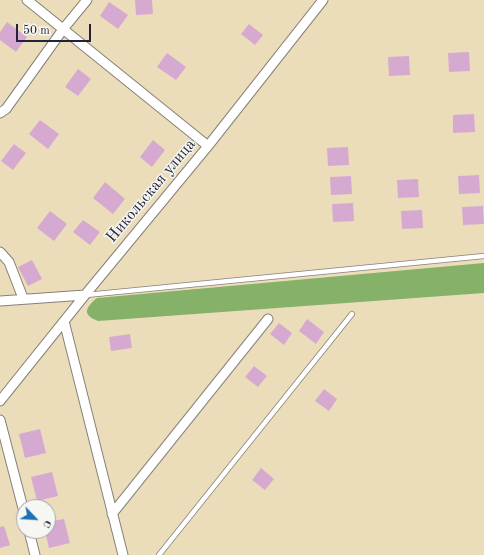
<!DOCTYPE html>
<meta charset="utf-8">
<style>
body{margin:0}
#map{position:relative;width:484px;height:555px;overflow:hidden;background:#ebddb9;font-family:"Old Standard TT",serif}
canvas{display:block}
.north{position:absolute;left:16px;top:499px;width:40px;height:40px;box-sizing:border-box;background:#f6f6f2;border:1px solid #a1a1a9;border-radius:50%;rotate:115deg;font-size:11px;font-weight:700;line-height:16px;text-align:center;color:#22223b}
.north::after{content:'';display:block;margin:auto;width:14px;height:18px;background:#1f6fb2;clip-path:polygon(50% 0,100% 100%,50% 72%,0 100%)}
.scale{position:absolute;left:16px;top:24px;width:75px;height:18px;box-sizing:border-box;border:2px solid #22223b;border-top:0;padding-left:5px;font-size:12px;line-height:14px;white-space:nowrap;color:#22223b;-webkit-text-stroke:3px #f6f6f2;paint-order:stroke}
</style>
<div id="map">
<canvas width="484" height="555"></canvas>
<div class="north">С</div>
<div class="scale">50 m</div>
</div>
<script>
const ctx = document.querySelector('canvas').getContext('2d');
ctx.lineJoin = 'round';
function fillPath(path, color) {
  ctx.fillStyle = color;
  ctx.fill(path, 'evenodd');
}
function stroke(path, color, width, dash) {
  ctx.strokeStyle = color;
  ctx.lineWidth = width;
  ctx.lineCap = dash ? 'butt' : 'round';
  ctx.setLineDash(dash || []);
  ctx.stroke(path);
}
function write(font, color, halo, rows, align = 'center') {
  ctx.font = font + ' "Old Standard TT",serif';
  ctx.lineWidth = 3;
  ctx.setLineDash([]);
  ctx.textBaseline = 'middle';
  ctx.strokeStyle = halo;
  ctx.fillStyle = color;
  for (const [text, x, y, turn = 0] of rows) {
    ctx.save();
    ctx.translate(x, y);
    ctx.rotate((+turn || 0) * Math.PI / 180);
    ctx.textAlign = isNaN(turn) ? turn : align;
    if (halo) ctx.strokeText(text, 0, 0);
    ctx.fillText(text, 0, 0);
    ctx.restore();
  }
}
const forest = new Path2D(`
 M 484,263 L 484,293 L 98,321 C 82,315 85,308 97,298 Z`);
const building = new Path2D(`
 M 135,0 L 152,0 L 153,14 L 136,15 Z
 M 109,2 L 128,15 L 118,29 L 100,16 Z
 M 7,22 L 27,37 L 16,52 L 0,40 L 0,32 Z
 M 249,24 L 263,35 L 255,45 L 241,34 Z
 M 469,52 L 470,71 L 449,72 L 448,53 Z
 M 167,53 L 186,67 L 176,80 L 157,67 Z
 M 409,56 L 410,75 L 389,76 L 388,57 Z
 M 78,69 L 91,79 L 78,96 L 65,87 Z
 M 474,114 L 475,132 L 453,133 L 453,115 Z
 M 40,120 L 59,134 L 48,149 L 29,134 Z
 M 153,140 L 165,150 L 152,167 L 140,157 Z
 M 14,144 L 26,153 L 13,170 L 1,161 Z
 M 348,147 L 349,165 L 328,166 L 327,148 Z
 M 479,175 L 480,193 L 459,194 L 458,176 Z
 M 351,176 L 352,194 L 331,195 L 330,177 Z
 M 418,179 L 419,197 L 398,198 L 397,180 Z
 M 105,182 L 125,199 L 113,214 L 93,198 Z
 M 353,203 L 354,221 L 333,222 L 332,204 Z
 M 483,206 L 484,224 L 463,225 L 462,207 Z
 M 422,210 L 423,228 L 402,229 L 401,211 Z
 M 50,211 L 67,224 L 54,241 L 37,228 Z
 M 83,220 L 100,232 L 90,245 L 73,232 Z
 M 32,260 L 42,279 L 28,286 L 18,267 Z
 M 307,319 L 324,332 L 316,344 L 299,331 Z
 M 279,323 L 292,333 L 284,345 L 270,334 Z
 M 130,334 L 132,348 L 111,351 L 109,337 Z
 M 254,366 L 267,376 L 258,387 L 245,377 Z
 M 324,389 L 337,399 L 329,411 L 315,401 Z
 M 40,429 L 46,453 L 25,458 L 19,434 Z
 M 261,468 L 274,479 L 265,490 L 252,480 Z
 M 52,472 L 58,496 L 37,501 L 31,477 Z
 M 64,519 L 70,543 L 49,548 L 45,531 L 48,531 L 48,522 Z
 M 4,526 L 10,545 L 0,548 L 0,527 Z`);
const lane = new Path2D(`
 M 86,295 L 484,256
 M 159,555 L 352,314`);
const street = new Path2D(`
 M 27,0 L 208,146
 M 0,113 L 6,109 L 64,28 L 87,0
 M 0,252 L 9,262 L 23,298
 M 0,301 L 85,295
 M 64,321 L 123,555
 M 0,401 L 85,295 L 208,146 L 323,0
 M 0,420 L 24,512
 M 112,514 L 268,319
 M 29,531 L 35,555`);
const streetNames = [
 ["Никольская улица",151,191,-50]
];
fillPath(forest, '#86b168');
fillPath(building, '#d6aad0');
stroke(lane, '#86807a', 6);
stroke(street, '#86807a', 11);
stroke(lane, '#fff', 4.5);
stroke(street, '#fff', 9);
write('16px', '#22223b', '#f6f6f2', streetNames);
</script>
